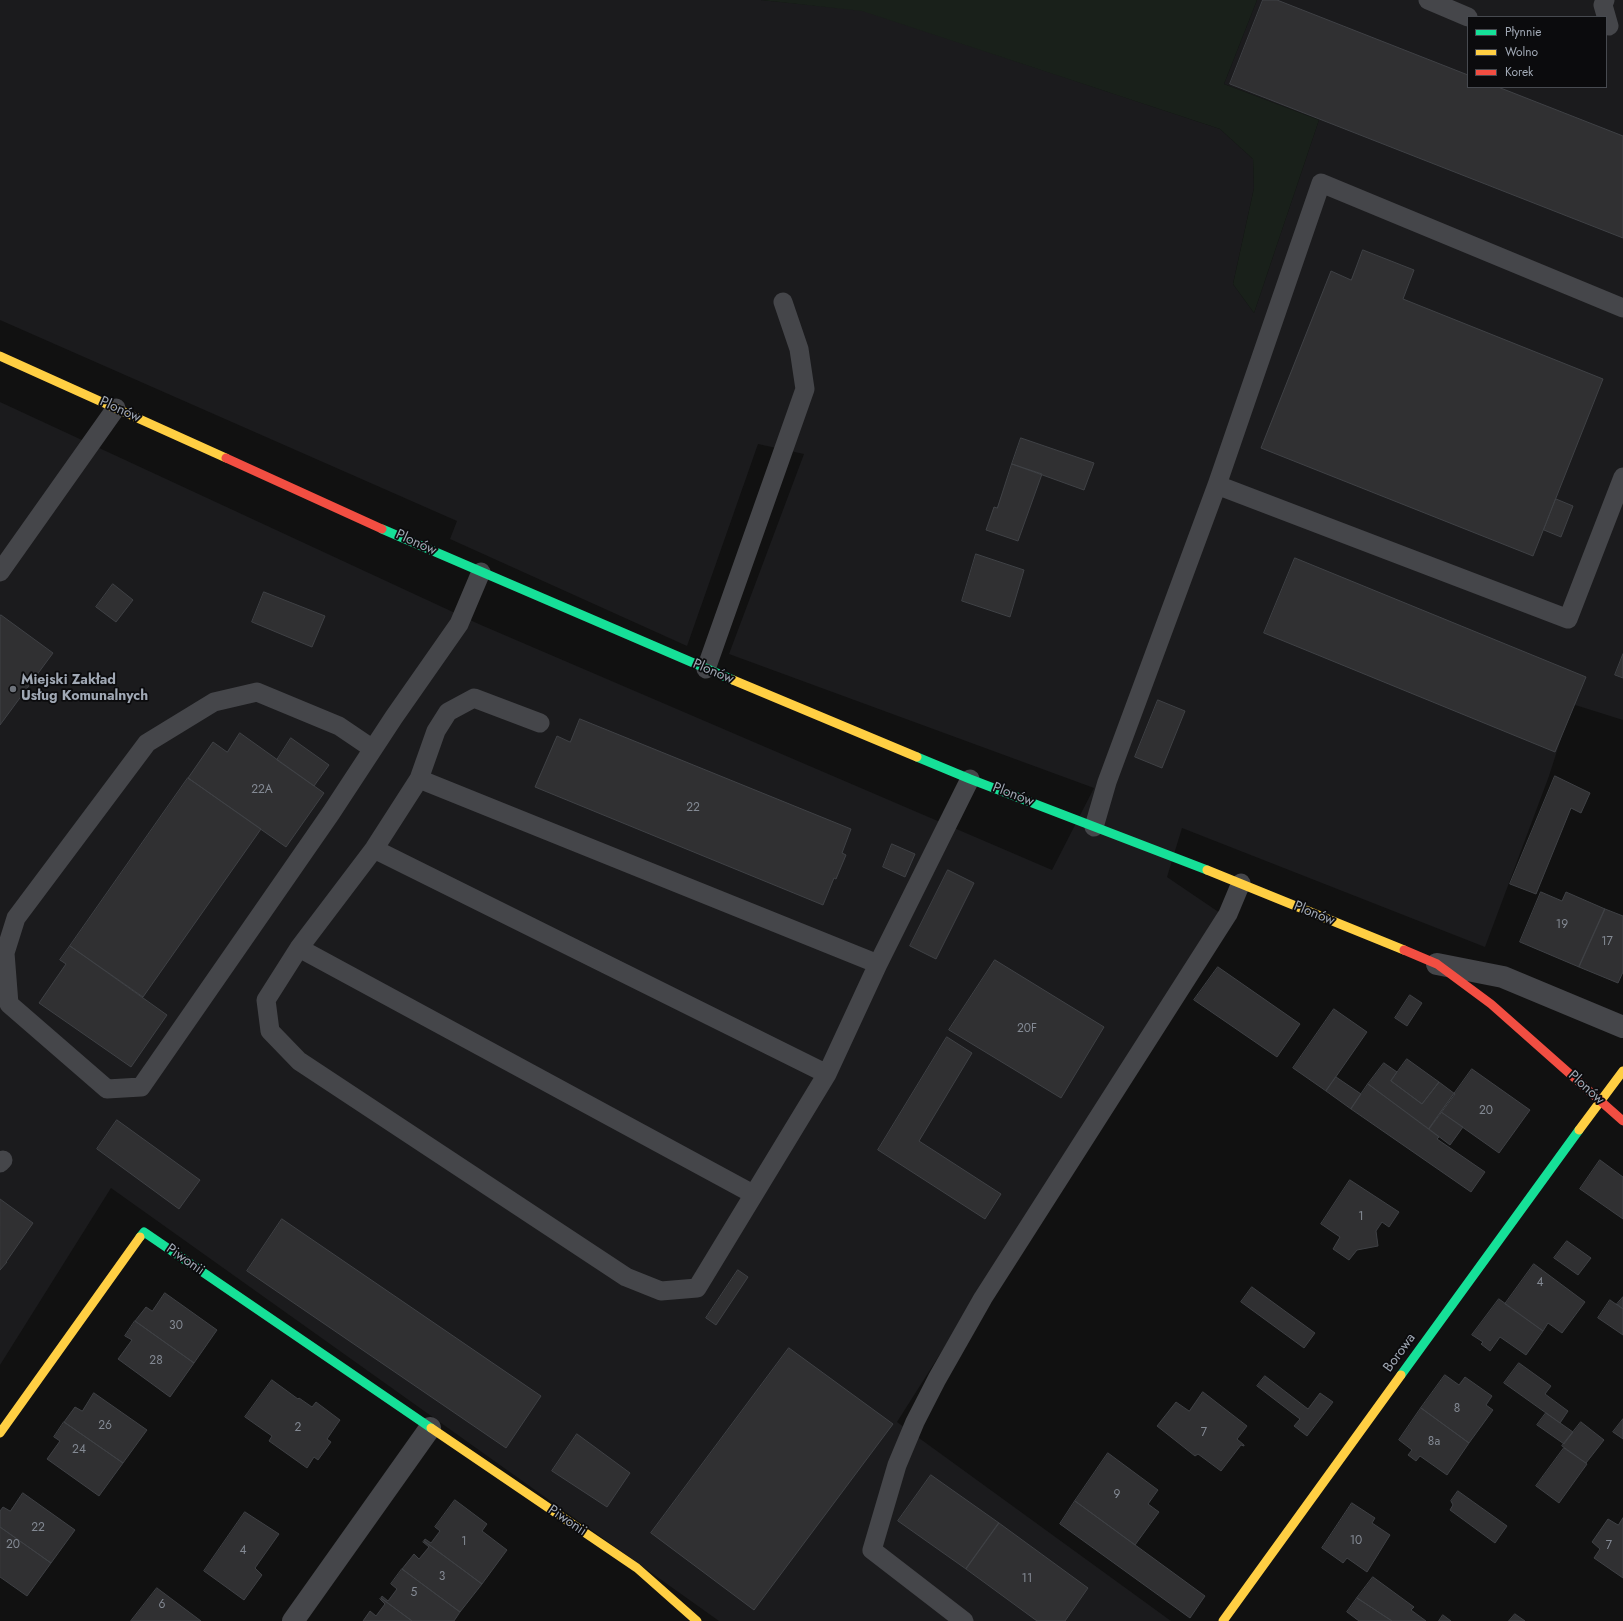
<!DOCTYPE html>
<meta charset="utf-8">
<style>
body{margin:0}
#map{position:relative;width:1623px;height:1621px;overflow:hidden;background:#111;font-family:Jost,sans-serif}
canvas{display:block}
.legend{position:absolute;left:1467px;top:16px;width:140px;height:72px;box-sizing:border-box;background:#0b0b0d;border:1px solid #474a50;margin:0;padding:5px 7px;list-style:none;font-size:12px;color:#a0a8b4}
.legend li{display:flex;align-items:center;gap:8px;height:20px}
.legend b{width:20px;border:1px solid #474a50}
</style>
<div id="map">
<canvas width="1623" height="1621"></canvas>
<ul class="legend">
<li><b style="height:5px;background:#16e098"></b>Płynnie</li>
<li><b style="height:5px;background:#ffcf43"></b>Wolno</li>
<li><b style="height:5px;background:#f24e42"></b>Korek</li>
</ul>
</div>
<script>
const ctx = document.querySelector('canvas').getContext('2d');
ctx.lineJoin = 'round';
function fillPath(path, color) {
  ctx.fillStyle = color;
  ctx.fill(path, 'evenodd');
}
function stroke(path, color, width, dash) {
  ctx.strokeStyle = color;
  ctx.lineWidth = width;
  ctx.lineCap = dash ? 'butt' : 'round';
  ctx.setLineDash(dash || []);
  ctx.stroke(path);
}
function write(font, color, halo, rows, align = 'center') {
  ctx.font = font + ' Jost,sans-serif';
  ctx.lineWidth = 3.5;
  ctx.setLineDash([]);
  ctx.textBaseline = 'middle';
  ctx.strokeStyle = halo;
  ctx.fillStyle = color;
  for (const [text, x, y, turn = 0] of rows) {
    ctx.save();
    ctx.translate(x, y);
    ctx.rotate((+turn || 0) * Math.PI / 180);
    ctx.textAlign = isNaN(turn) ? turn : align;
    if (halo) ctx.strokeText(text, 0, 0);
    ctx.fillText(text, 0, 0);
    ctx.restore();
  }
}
const built = new Path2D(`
 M 0,0 L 761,0 L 862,10 L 1220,129 L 1253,159 L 1254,188 L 1233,284 L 1254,313 L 1319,120 L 1224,84 L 1257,0 L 1623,0 L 1623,720 L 1572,704 L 1549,776 L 1485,947 L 1182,828 L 1167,877 L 1220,913 L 897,1422 L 1171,1621 L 719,1621 L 111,1188 L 0,1365 L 0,402 L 481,625 L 1052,870 L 1094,788 L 729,654 L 804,454 L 758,444 L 687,646 L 450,539 L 457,521 L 0,320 ZM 1468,17 L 1606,17 L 1606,87 L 1468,87 Z`);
const green = new Path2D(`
 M 761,0 L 1257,0 L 1224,84 L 1319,120 L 1254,313 L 1233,284 L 1254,188 L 1253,159 L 1220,129 L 862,11 Z`);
const building = new Path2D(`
 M 1263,0 L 1277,0 L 1468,75 L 1468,87 L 1498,87 L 1623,136 L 1623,238 L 1230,84 Z
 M 1363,250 L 1414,270 L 1403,299 L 1603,379 L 1533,556 L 1261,448 L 1331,271 L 1351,280 Z
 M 1021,438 L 1094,463 L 1084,490 L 1012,464 Z
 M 1012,464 L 1042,474 L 1018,541 L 986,530 L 994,507 L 997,508 Z
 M 1556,499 L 1573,506 L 1561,537 L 1544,530 Z
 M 976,554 L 1024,570 L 1010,617 L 962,601 Z
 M 1295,558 L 1586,677 L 1555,752 L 1264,633 Z
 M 113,584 L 133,600 L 116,622 L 96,607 Z
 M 264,592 L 325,616 L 312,647 L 252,622 Z
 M 1,615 L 53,653 L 0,725 L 0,617 Z
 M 1623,654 L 1623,678 L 1615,675 Z
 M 1158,700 L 1185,711 L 1162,768 L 1135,757 Z
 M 580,719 L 851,829 L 842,853 L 846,855 L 836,879 L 834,878 L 823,905 L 535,787 L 557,736 L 570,742 Z
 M 240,733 L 324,793 L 286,847 L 188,778 L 213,742 L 227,752 Z
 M 291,738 L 329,765 L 314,786 L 277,760 Z
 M 1555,776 L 1590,793 L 1581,813 L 1571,808 L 1536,894 L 1510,884 Z
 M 188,778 L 261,829 L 143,997 L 70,946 Z
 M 892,844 L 915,854 L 905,877 L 883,867 Z
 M 948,870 L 974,883 L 936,959 L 910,946 Z
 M 1541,892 L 1562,901 L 1566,892 L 1605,909 L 1579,967 L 1520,942 Z
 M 1605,909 L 1623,916 L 1623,972 L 1618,983 L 1579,967 Z
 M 70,946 L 167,1015 L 131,1067 L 39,1003 L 66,964 L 60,960 Z
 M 995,960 L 1104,1027 L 1061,1098 L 949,1030 Z
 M 1218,967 L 1300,1024 L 1277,1057 L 1194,1000 Z
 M 1410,995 L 1422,1003 L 1407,1026 L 1395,1018 Z
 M 1334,1009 L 1367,1032 L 1326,1091 L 1293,1068 Z
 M 947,1037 L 972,1053 L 919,1141 L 1001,1194 L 985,1219 L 878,1150 Z
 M 1407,1059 L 1439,1082 L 1422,1104 L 1391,1081 Z
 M 1384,1063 L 1397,1072 L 1391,1081 L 1422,1104 L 1439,1082 L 1455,1094 L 1429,1129 L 1368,1084 Z
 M 1472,1069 L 1530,1110 L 1499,1153 L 1441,1112 Z
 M 1336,1077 L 1361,1094 L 1351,1109 L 1326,1091 Z
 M 1368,1084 L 1439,1137 L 1437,1139 L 1485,1172 L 1471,1192 L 1351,1109 Z
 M 1441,1112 L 1463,1127 L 1450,1145 L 1429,1129 Z
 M 117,1120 L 200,1180 L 179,1209 L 97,1149 Z
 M 1600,1160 L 1623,1177 L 1623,1219 L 1580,1189 Z
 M 1350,1180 L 1399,1212 L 1389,1227 L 1382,1222 L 1376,1231 L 1378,1246 L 1357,1250 L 1349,1260 L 1333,1249 L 1340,1237 L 1321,1224 Z
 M 0,1199 L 33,1223 L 6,1262 L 7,1262 L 0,1270 Z
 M 282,1219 L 541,1396 L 506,1448 L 247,1271 Z
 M 1567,1241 L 1591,1258 L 1578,1275 L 1554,1258 Z
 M 1534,1264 L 1585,1302 L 1562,1333 L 1548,1323 L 1543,1331 L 1505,1304 Z
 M 738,1270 L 748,1277 L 716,1325 L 706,1318 Z
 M 1252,1287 L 1315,1333 L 1304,1348 L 1241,1302 Z
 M 165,1293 L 217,1330 L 194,1363 L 135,1321 L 146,1307 L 152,1311 Z
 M 1623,1297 L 1623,1309 L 1617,1304 Z
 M 1499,1299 L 1543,1331 L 1526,1355 L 1500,1337 L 1490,1351 L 1481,1344 L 1483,1342 L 1472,1335 Z
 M 1610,1300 L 1623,1309 L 1623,1335 L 1598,1318 Z
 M 135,1321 L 194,1363 L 170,1397 L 118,1359 L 132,1340 L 125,1336 Z
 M 789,1348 L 893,1424 L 754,1610 L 651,1533 Z
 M 1519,1363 L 1551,1386 L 1545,1394 L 1568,1411 L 1560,1423 L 1504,1383 Z
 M 1445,1375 L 1459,1385 L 1465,1377 L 1492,1396 L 1486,1405 L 1493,1410 L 1469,1443 L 1421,1408 Z
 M 1265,1376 L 1308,1409 L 1320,1393 L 1333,1402 L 1307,1436 L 1294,1426 L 1300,1419 L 1257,1386 Z
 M 272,1380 L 298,1399 L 299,1398 L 312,1407 L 316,1402 L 340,1420 L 327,1439 L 331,1442 L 318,1460 L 314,1457 L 307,1468 L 269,1441 L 272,1436 L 245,1417 Z
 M 1203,1392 L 1247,1426 L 1237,1439 L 1244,1445 L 1244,1446 L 1241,1445 L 1221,1471 L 1198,1454 L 1195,1456 L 1157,1426 L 1176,1402 L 1189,1411 Z
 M 94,1393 L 147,1430 L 123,1463 L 64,1422 L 75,1407 L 82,1411 Z
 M 1421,1408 L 1469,1443 L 1447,1475 L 1420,1456 L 1416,1461 L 1408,1455 L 1412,1450 L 1399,1440 Z
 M 1546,1413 L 1573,1432 L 1564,1444 L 1537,1425 Z
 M 1623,1419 L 1623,1439 L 1613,1432 Z
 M 64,1422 L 123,1463 L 99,1496 L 47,1459 L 60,1441 L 54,1437 Z
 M 1581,1422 L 1604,1440 L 1586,1463 L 1562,1446 Z
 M 577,1434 L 630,1473 L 607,1507 L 552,1471 Z
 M 1564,1448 L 1587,1464 L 1559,1503 L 1536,1486 Z
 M 1108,1453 L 1158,1490 L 1148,1504 L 1159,1512 L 1135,1545 L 1075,1501 Z
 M 931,1475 L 999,1523 L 966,1569 L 898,1521 Z
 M 1458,1491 L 1507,1526 L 1495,1543 L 1450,1510 L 1453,1505 L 1451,1501 Z
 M 23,1493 L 75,1530 L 51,1563 L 0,1527 L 0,1511 L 3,1507 L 10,1511 Z
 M 455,1500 L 487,1524 L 482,1531 L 507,1550 L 482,1584 L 424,1541 L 425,1539 L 431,1543 L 440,1531 L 435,1527 Z
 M 1075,1501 L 1205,1596 L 1190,1618 L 1060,1524 Z
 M 1352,1503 L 1375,1518 L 1372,1523 L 1390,1535 L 1367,1572 L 1347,1558 L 1343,1563 L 1322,1548 Z
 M 245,1512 L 279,1534 L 255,1568 L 262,1575 L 244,1600 L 204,1571 Z
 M 1623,1518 L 1623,1578 L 1594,1558 L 1600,1549 L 1592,1542 L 1608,1519 L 1618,1525 Z
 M 999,1523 L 1088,1588 L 1065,1621 L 1037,1621 L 966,1569 Z
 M 0,1527 L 51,1563 L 27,1596 L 0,1577 Z
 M 424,1541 L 482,1584 L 460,1612 L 402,1569 L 414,1554 L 419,1559 L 429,1547 L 423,1542 Z
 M 402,1569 L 460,1612 L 454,1621 L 412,1621 L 381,1598 L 382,1596 L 388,1601 L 397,1589 L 391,1584 Z
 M 1373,1577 L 1414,1607 L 1411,1610 L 1426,1621 L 1392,1621 L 1357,1598 Z
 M 157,1588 L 201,1621 L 131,1621 Z
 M 381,1598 L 412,1621 L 363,1621 L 370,1611 L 376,1616 L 385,1604 L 380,1599 Z
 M 1357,1598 L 1392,1621 L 1359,1621 L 1347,1612 Z
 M 1515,1614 L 1525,1621 L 1509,1621 Z
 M 1443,1615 L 1451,1621 L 1439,1621 Z`);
const lane = new Path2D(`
 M 1428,0 L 1468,17
 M 1605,0 L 1603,5 L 1609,26
 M 1217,485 L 1568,619 L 1623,477
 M 0,572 L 116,408
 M 706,669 L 805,389 L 799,349 L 783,302
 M 540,723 L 474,698 L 448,712 L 436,731 L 419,779 L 374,849 L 299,948 L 266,1000 L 270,1031 L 299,1061 L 626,1277 L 661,1291 L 697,1288 L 827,1074 L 878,964 L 970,779
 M 373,749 L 339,726 L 257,692 L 214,702 L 147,743 L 16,918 L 5,953 L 9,1004 L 107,1089 L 141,1087 L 331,813 L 394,717 L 459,624 L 481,572
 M 419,779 L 878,964
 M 1094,827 L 1107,782 L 1217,485 L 1321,183 L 1623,308
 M 374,849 L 827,1074
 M 299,948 L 753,1194
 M 0,1163 L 3,1160
 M 964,1621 L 872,1550 L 897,1465 L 915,1422 L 937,1379 L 983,1298 L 1228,914 L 1241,883`);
const street = new Path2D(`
 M 1437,964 L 1503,977 L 1623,1027
 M 293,1621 L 430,1428`);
const fast = new Path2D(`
 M 382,529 L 733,680
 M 917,757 L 970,779 L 1207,870
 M 140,1237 L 144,1232 L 431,1428
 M 1401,1375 L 1579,1130`);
const slow = new Path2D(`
 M 0,356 L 226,458
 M 733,680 L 917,757
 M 1207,870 L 1404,950
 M 1579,1130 L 1623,1071
 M 431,1428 L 637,1568 L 697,1621
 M 0,1433 L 140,1237
 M 1223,1621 L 1401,1375`);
const jam = new Path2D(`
 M 226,458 L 382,529
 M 1404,950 L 1437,964 L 1491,1004 L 1623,1121`);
const markers = [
 [13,689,4,"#6e737b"]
];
const numberNames = [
 ["22A",262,790],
 ["22",693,808],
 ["19",1562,925],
 ["17",1607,942],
 ["20F",1027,1029],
 ["20",1486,1111],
 ["1",1361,1217],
 ["4",1540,1283],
 ["30",176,1326],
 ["28",156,1361],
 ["8",1457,1409],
 ["26",105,1426],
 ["2",298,1428],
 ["7",1204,1433],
 ["8a",1434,1442],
 ["24",79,1450],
 ["9",1117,1495],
 ["22",38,1528],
 ["10",1356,1541],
 ["1",464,1542],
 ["20",13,1545],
 ["7",1609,1546],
 ["4",243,1551],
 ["3",442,1577],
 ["11",1027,1579],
 ["5",414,1593],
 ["6",162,1605]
];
const streetNames = [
 ["Plonów",120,410,24],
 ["Plonów",416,543,24],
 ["Plonów",713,672,23],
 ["Plonów",1013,795,21],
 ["Plonów",1314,914,22],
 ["Plonów",1586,1088,42],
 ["Piwonii",185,1260,35],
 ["Borowa",1400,1353,-54],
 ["Piwonii",567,1521,34]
];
const poiNames = [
 ["Miejski Zakład",21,681],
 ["Usług Komunalnych",21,697]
];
fillPath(built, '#1b1b1d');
fillPath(green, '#19201a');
fillPath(building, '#303032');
stroke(building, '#3f4145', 1);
stroke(lane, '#45464a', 19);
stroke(street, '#45464a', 22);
stroke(fast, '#16e098', 9);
stroke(slow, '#ffcf43', 9);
stroke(jam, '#f24e42', 9);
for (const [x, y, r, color] of markers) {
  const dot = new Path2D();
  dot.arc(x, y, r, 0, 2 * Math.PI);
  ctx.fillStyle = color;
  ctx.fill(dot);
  stroke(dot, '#0b0b0d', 1.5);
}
write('12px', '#848a94', null, numberNames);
write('14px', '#a0a8b4', '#0b0b0d', streetNames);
write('bold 14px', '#a0a8b4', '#0b0b0d', poiNames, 'left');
</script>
